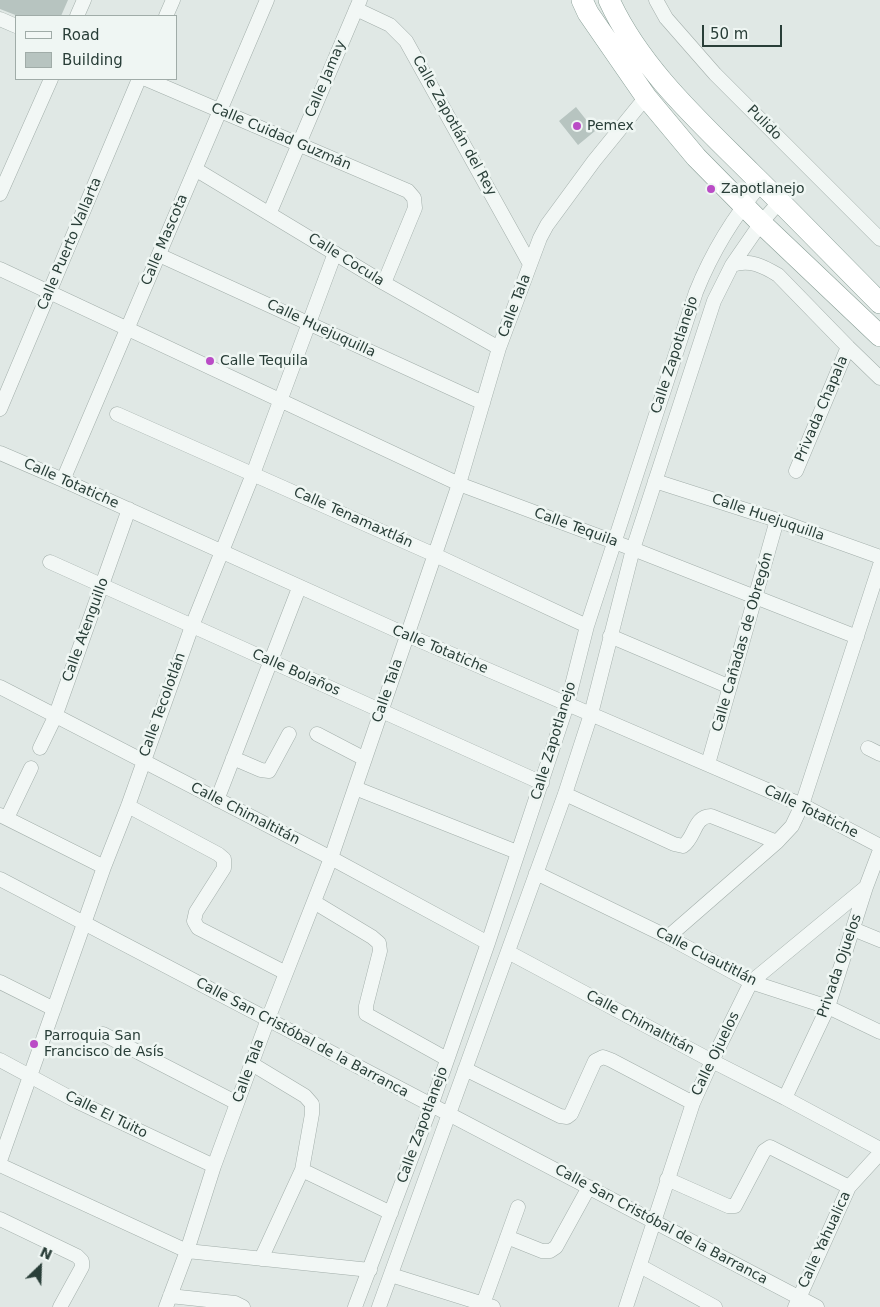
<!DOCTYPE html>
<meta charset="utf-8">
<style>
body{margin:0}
#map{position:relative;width:880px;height:1307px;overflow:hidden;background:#e0e8e5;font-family:"DejaVu Sans",sans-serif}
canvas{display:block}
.legend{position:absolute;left:15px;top:15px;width:162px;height:65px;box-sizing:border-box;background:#eff6f3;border:1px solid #a0aca8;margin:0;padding:6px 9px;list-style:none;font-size:15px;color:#293e38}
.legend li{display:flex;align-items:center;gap:10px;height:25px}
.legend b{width:25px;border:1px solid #a0aca8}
.north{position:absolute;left:15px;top:1242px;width:50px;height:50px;-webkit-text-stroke:4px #eff6f3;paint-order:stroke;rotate:24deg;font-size:14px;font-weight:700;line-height:20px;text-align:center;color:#293e38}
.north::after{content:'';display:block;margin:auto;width:18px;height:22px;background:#293e38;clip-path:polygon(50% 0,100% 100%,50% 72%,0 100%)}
.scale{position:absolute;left:702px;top:25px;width:80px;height:22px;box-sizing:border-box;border:2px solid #293e38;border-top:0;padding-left:6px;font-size:15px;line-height:18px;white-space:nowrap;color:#293e38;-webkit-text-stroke:4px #eff6f3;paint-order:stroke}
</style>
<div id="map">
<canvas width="880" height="1307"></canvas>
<ul class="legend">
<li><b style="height:6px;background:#f2f7f5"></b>Road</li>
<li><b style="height:14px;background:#b7c4c0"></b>Building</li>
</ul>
<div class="north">N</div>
<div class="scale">50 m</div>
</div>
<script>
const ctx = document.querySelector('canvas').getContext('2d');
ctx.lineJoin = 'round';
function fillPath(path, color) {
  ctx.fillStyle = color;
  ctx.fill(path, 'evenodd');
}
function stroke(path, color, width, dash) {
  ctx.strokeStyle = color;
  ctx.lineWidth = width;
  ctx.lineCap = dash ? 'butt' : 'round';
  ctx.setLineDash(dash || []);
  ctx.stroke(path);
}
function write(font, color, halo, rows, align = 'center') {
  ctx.font = font + ' "DejaVu Sans",sans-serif';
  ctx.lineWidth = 5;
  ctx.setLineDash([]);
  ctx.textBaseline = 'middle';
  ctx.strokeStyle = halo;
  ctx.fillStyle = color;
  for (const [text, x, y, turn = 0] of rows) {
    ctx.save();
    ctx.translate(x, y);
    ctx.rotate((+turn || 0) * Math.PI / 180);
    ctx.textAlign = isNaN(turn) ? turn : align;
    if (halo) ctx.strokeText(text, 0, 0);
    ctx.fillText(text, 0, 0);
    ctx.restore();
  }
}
const building = new Path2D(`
 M 0,0 L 68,0 L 61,16 L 18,16 L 0,9 Z
 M 576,107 L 595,131 L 578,145 L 559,121 Z`);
const minor = new Path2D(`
 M 656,0 L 666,18 L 715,74 L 880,239
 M 356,9 L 390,25 L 406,41 L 530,264
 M 77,16 L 84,0
 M 166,16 L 173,0
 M 0,19 L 16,26
 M 146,79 L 408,191 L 414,198 L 415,208 L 384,283
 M 195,169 L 384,283 L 499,348
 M 0,194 L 51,79
 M 270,212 L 360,0
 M 159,255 L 483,403
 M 732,265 C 750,259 763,266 778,275 L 848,347 L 880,378
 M 0,269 L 459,484 L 633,549 L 857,637
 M 0,409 L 139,79
 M 117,414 L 435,555 L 587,626
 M 0,453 L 63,480 L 407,635 L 802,805 L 880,846
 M 796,471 L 848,347
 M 63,480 L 267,0
 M 655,481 L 777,520 L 880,557
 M 50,562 L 542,783
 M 610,636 L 730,687
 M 0,687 L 331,858 L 488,943
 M 317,734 L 365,759
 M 40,748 L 55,717 L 129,509
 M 868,748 L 880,754
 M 233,758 L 261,770 L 269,771 L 289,734
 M 708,764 L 777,520
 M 355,788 L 517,852
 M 565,794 L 674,844 L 683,846 C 695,838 694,816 711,816 L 777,842
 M 217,800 L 299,588
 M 128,806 L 218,854 L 224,859 L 224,868 L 196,912 L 194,921 L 198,928 L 286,973
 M 0,815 L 104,867
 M 7,818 L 31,768
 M 536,873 L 668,937 L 751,982 L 828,1007 L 880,1032
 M 0,879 L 817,1307
 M 314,902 L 372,937 L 379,943 L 380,951 L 366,1006 L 366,1014 L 447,1059
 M 853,929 L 880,940
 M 668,937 L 777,842 L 792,826 L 802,805 L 880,565
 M 508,952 L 712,1061 L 785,1098 L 880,1149
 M 0,982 L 54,1009
 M 103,1034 L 237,1103
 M 0,1060 L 78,1102 L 214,1166
 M 252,1064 L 305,1096 L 312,1104 L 312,1114 L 302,1170 L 261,1259
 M 465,1069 L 560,1116 L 567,1117 L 571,1114 L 595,1061 L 603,1057 L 611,1060 L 693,1103
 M 785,1098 L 828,1007 L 866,887 L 880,850
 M 0,1161 L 104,867 L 128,806 L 192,626 L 253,474 L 335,253
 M 0,1165 L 187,1251 L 370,1270
 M 302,1170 L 391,1213
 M 667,1179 L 728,1206 L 735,1206 L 764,1151 L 770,1147 L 849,1187
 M 0,1219 L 77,1256 L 82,1261 L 82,1267 L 60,1307
 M 507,1237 L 542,1251 L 550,1251 L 556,1247 L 589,1187
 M 640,1266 L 715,1307
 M 391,1275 L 493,1307
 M 170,1296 L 235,1303 L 243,1307
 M 483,1304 L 518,1207
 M 166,1307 L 187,1251 L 214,1166 L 268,1019 L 331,858 L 459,484 L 499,348 L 540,238 L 547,225 L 594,161 L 646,97
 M 355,1307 L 431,1106 L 488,943 L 567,705 L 587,626 L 696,292 C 712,252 734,216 762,183
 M 379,1307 L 565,794 L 591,714 L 633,549 L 714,301 L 732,265 L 761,223 L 780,201
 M 626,1307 L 693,1103 L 712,1061 L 751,982 L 866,887
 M 795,1307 L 849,1187 L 880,1153`);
const highway = new Path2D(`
 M 582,0 L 588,13 L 646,97 L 696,157 L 761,223 L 880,336
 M 609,0 C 640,68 699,121 751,173 C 795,216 837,260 880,303`);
const markers = [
 [577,126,5,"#ba4cc6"],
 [711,189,5,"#ba4cc6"],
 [210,361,5,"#ba4cc6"],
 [34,1044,5,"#ba4cc6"]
];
const streetNames = [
 ["Calle Jamay",326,79,-67],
 ["Pulido",764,123,45],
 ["Calle Zapotlán del Rey",454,126,61],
 ["Calle Cuidad Guzmán",281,137,23],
 ["Calle Mascota",165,240,-67],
 ["Calle Puerto Vallarta",70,244,-67],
 ["Calle Cocula",346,260,32],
 ["Calle Tala",515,306,-69],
 ["Calle Huejuquilla",321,329,25],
 ["Calle Zapotlanejo",675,355,-72],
 ["Privada Chapala",822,409,-67],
 ["Calle Totatiche",71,484,24],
 ["Calle Tenamaxtlán",353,518,24],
 ["Calle Huejuquilla",768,518,19],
 ["Calle Tequila",576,528,20],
 ["Calle Atenguillo",86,630,-70],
 ["Calle Cañadas de Obregón",743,642,-74],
 ["Calle Totatiche",440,650,23],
 ["Calle Bolaños",296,673,24],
 ["Calle Tala",388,691,-71],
 ["Calle Tecolotlán",163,705,-70],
 ["Calle Zapotlanejo",554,741,-73],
 ["Calle Totatiche",811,812,26],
 ["Calle Chimaltitán",245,814,27],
 ["Calle Cuautitlán",706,957,27],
 ["Privada Ojuelos",840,966,-71],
 ["Calle Chimaltitán",640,1023,28],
 ["Calle San Cristóbal de la Barranca",302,1038,28],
 ["Calle Ojuelos",716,1054,-64],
 ["Calle Tala",249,1071,-70],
 ["Calle El Tuito",106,1115,26],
 ["Calle Zapotlanejo",423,1125,-70],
 ["Calle San Cristóbal de la Barranca",661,1225,28],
 ["Calle Yahualica",825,1240,-65]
];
const poiNames = [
 ["Pemex",587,126],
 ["Zapotlanejo",721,189],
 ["Calle Tequila",220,361],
 ["Parroquia San",44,1036],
 ["Francisco de Asís",44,1052]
];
fillPath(building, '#b7c4c0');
stroke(minor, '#a2aeaa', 15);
stroke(highway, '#889e96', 22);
stroke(minor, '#f2f7f5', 14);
stroke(highway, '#fff', 21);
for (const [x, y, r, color] of markers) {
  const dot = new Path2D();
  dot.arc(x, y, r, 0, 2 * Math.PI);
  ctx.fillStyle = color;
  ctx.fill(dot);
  stroke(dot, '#eff6f3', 2);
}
write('14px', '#293e38', '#eff6f3', streetNames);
write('14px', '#293e38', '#eff6f3', poiNames, 'left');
</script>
